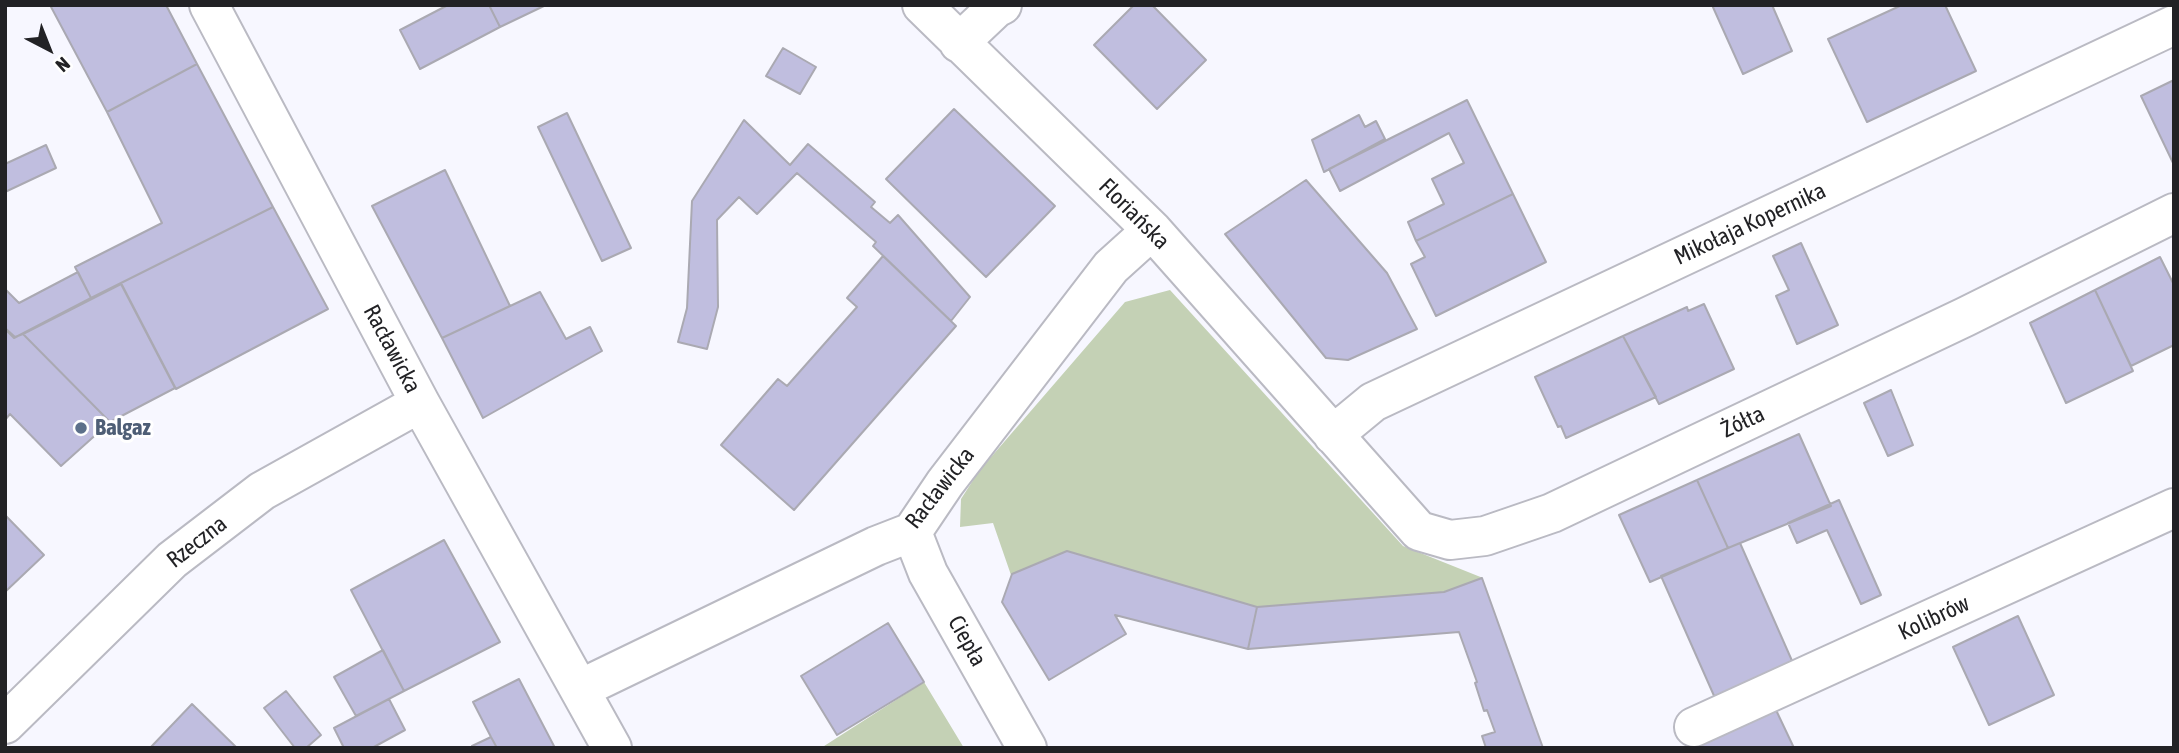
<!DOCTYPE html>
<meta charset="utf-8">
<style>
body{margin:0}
#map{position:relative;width:2179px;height:753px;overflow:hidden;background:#f7f7ff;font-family:"Asap Condensed",sans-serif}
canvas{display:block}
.frame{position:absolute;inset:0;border:7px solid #222225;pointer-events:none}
.north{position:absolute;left:14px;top:14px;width:70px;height:70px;-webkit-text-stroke:5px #fff;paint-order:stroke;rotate:138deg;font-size:19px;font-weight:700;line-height:28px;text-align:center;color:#222225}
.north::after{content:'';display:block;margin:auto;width:24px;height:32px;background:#222225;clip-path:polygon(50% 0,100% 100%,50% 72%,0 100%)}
</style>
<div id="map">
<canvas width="2179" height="753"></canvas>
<div class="frame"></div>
<div class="north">N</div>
</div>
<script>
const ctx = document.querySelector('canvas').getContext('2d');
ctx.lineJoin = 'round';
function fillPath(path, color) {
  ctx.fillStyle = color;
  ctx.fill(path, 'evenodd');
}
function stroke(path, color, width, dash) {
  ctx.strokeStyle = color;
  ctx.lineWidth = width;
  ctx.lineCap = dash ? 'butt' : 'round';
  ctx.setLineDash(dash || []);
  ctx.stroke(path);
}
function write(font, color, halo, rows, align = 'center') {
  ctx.font = font + ' "Asap Condensed",sans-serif';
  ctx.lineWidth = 6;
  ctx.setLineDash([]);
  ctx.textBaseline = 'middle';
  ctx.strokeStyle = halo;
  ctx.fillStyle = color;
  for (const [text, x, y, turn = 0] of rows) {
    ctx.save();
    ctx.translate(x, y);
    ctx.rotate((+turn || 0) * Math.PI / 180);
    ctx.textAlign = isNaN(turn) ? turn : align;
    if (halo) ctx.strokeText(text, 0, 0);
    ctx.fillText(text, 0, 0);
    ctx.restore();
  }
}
const green = new Path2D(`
 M 1170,290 L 1403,546 L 1483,578 L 1445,593 L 1257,607 L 1067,551 L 1011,575 L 993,523 L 960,527 L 961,499 L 979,471 L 1125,302 Z
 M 924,682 L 964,748 L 821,748 Z`);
const building = new Path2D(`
 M 50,5 L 166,5 L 197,64 L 107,112 Z
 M 448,5 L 489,5 L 500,27 L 420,69 L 400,30 Z
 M 489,5 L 546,5 L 500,27 Z
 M 1134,5 L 1152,5 L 1206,60 L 1157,109 L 1094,45 Z
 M 1712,5 L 1772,5 L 1792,51 L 1743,74 Z
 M 1902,5 L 1945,5 L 1976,71 L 1867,122 L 1828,39 Z
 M 783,48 L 816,67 L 800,94 L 766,76 Z
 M 197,64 L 273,207 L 91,298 L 75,267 L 162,223 L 107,112 Z
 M 2174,80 L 2174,165 L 2141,96 Z
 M 1467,100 L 1513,194 L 1416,241 L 1408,222 L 1444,204 L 1432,179 L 1464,163 L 1449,133 L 1340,191 L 1329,169 Z
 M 954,109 L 1055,206 L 986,277 L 886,179 Z
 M 567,113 L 631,248 L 602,261 L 538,127 Z
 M 1359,115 L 1365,127 L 1376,121 L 1385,139 L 1324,172 L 1312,140 Z
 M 744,120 L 790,165 L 808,144 L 875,202 L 871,207 L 890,223 L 898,215 L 970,297 L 951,321 L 873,246 L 876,242 L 797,173 L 757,214 L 739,197 L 717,220 L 718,307 L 707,349 L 678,342 L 687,308 L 692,201 Z
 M 46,145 L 56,168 L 5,192 L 5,164 Z
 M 445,170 L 510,306 L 442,338 L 372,206 Z
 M 1306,180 L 1387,273 L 1417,329 L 1348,360 L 1326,358 L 1225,234 Z
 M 1513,194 L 1546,262 L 1436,316 L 1411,264 L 1425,257 L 1416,241 Z
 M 273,207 L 328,309 L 176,389 L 121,283 Z
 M 1801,243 L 1838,325 L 1797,344 L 1776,296 L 1789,290 L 1773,256 Z
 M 883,256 L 956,326 L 794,510 L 721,445 L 778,379 L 787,386 L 857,307 L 847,298 Z
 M 2160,257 L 2174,285 L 2174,345 L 2131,366 L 2095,290 Z
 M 78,272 L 91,298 L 14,338 L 5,329 L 5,289 L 19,303 Z
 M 121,284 L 175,388 L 110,422 L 23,334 Z
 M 2095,290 L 2133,371 L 2066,403 L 2030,323 Z
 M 540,292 L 566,339 L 590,327 L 602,351 L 483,418 L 442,338 Z
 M 1704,304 L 1734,369 L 1659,404 L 1623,336 L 1687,307 L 1688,311 Z
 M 5,328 L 15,337 L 23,334 L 110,422 L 61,466 L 10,414 L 5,420 Z
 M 1623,336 L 1656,397 L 1566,438 L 1561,426 L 1558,427 L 1535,377 Z
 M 1891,390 L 1913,445 L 1888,456 L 1864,403 Z
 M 1799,434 L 1831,506 L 1728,548 L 1697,480 Z
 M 1697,480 L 1728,548 L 1650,582 L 1619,515 Z
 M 1839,500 L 1881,595 L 1861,604 L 1827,530 L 1797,543 L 1788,523 Z
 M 5,515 L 44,555 L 5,592 Z
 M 444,540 L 500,642 L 404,691 L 351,590 Z
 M 1740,543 L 1793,663 L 1715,698 L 1661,576 Z
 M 1067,551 L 1257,607 L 1248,649 L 1115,615 L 1126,634 L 1049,680 L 1002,602 L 1012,574 Z
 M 1482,578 L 1543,748 L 1486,748 L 1482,736 L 1495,732 L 1487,710 L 1484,711 L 1475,683 L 1477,682 L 1459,632 L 1248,649 L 1257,607 L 1444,592 Z
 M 2018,616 L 2054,695 L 1989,725 L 1953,647 Z
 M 888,623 L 924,682 L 837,735 L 801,676 Z
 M 383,650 L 404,691 L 356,716 L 334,677 Z
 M 519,679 L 555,748 L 497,748 L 491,737 L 473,702 Z
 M 286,691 L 321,735 L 306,748 L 295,748 L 264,708 Z
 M 389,699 L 405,730 L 372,748 L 344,748 L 334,728 Z
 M 192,704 L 237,748 L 150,748 Z
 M 1776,710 L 1794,748 L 1693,748 L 1756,718 Z
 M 491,737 L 497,748 L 472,748 L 472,746 Z`);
const minor = new Path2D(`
 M 209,5 L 420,403 L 612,748
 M 922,5 L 1152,230 L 1419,531 L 1450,540 L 1485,536 L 1552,513 L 1965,317 L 2174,213
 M 959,43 L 996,8 L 1002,5
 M 1333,435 L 1373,402 L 2174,25
 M 912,532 L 928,573 L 1027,748
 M 580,689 L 876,546 L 912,532 L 945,483 L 1111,267 L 1152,230
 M 5,724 L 172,560 L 262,491 L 420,403
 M 1694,727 L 2174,508`);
const markers = [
 [81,428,7,"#5c6f8a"]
];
const streetNames = [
 ["Floriańska",1134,214,45],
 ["Mikołaja Kopernika",1750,224,-25],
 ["Racławicka",392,349,62],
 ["Żółta",1743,422,-25],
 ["Racławicka",940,488,-52],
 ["Rzeczna",197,542,-38],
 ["Kolibrów",1934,618,-25],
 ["Ciepła",967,641,61]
];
const serviceNames = [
 ["Balgaz",95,428]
];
fillPath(green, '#c4d1b5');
fillPath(building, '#c0bedf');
stroke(building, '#aaa9b2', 2);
stroke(minor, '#babac3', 42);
stroke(minor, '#fff', 38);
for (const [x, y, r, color] of markers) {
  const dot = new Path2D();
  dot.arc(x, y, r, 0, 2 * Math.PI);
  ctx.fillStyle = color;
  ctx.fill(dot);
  stroke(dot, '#fff', 2.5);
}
write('23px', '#222225', '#fff', streetNames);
write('bold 23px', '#4e5e75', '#fff', serviceNames, 'left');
</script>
